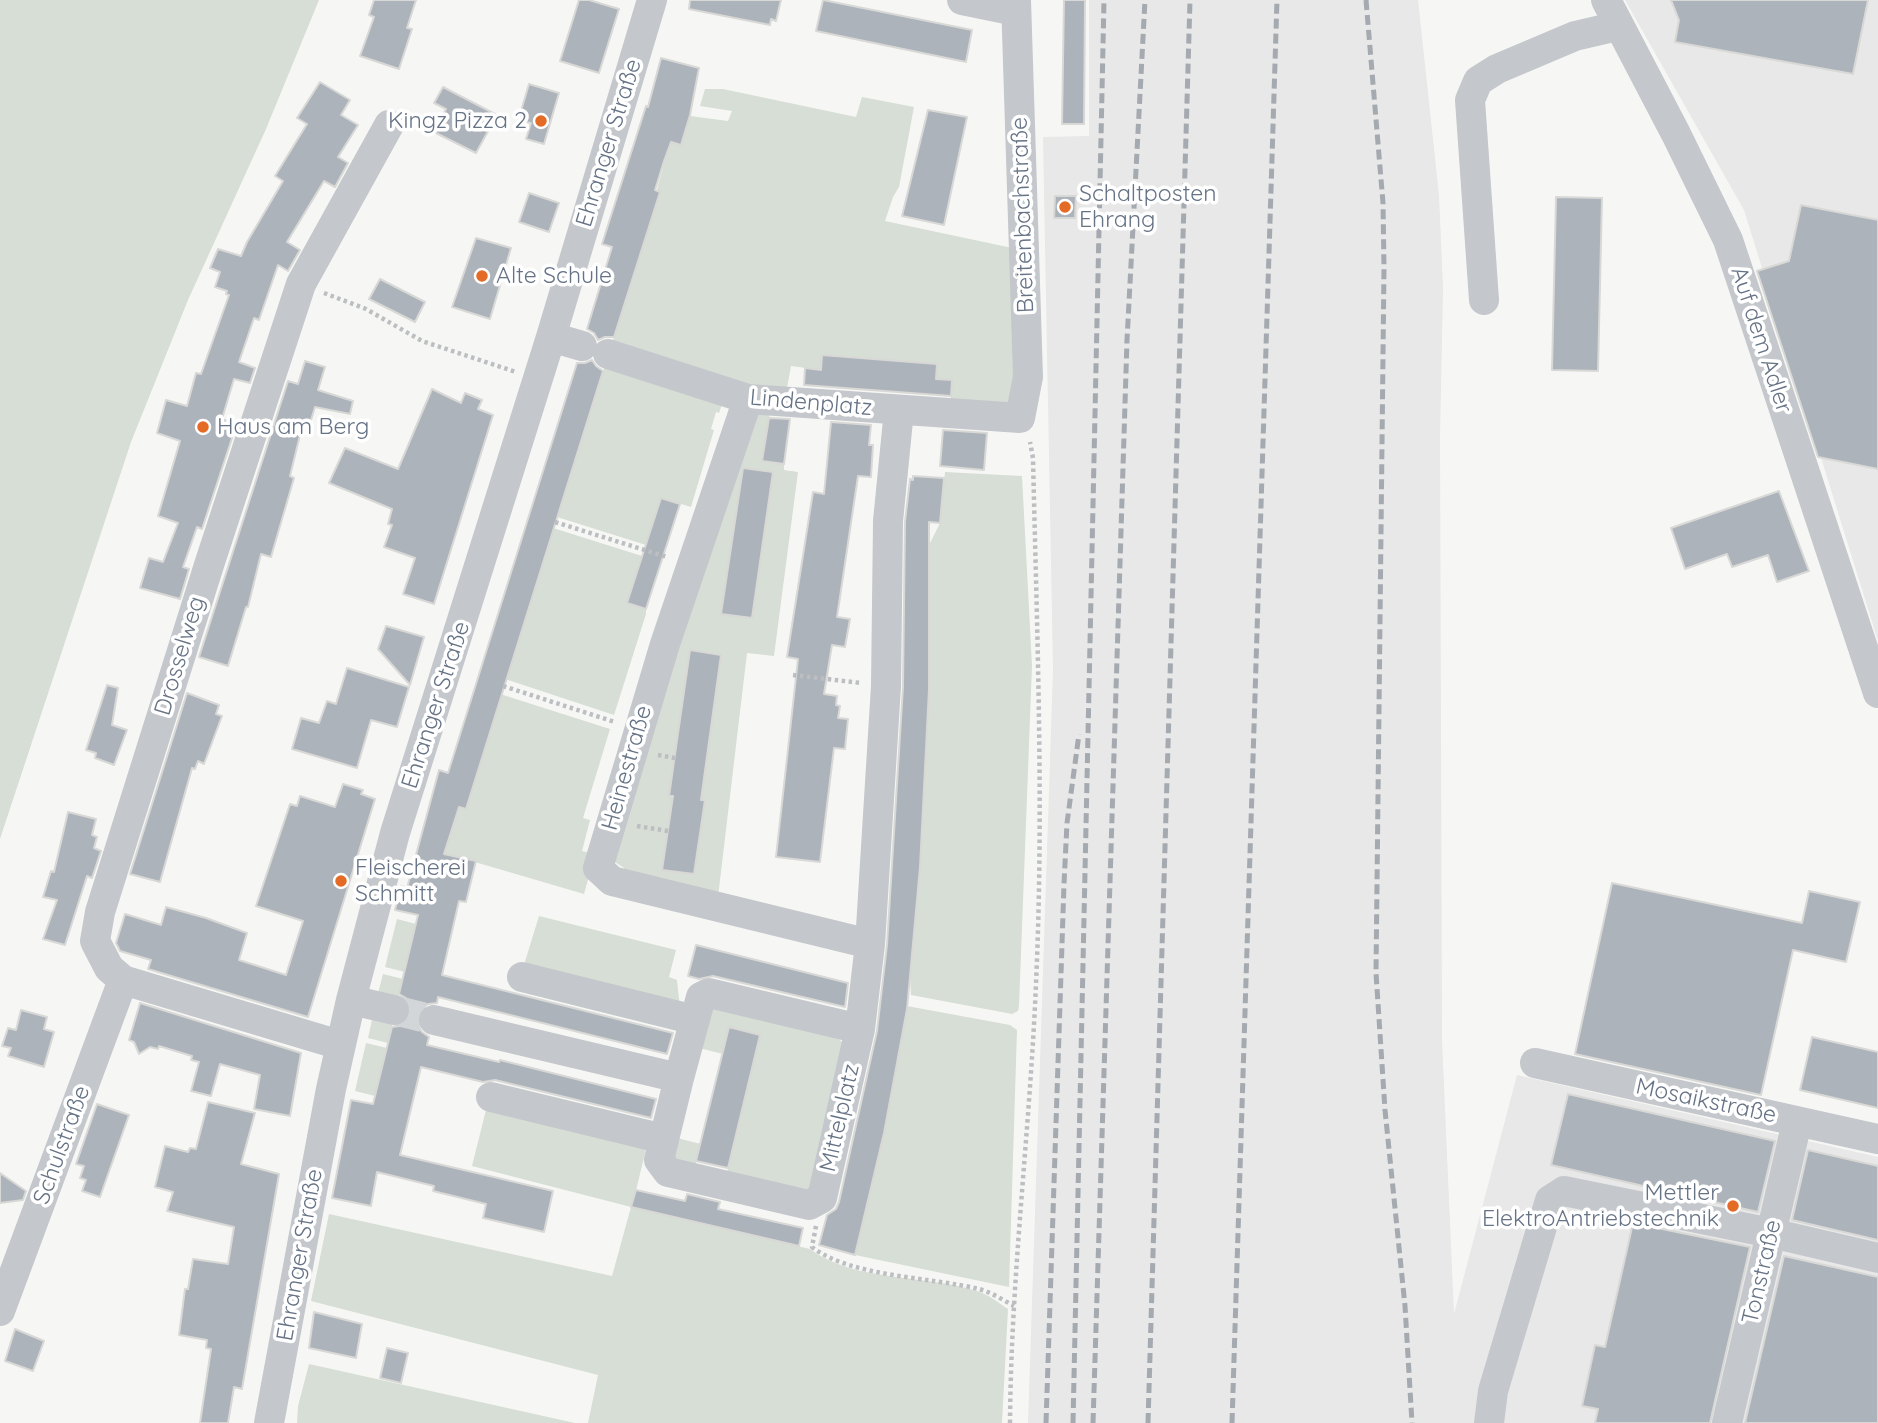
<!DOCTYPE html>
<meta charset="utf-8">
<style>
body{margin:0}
canvas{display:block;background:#f6f7f4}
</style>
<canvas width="1878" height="1423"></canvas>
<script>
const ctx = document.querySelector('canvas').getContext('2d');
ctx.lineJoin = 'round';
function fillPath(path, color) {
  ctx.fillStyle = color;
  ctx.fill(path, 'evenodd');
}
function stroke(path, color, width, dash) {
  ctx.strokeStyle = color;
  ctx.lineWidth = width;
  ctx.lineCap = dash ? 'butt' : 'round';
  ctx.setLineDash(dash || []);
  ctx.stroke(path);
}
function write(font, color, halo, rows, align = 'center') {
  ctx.font = font + ' Quicksand,sans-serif';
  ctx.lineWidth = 7;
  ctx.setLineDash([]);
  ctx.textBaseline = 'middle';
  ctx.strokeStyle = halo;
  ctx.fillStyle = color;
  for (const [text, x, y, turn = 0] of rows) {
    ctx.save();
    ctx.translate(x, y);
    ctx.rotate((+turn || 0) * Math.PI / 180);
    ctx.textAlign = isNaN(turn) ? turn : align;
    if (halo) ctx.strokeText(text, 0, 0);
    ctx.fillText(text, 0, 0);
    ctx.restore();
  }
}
const built = new Path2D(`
 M 1089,0 L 1418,0 L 1439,195 L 1443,288 L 1440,437 L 1442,1040 L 1454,1314 L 1517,1075 L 1878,1157 L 1878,1423 L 1028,1423 L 1053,670 L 1043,137 L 1089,136 Z
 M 1625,0 L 1878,0 L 1878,641 L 1744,210 Z`);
const green = new Path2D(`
 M 0,0 L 319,0 L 266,129 L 188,300 L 131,442 L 0,839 Z
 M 705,89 L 723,89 L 856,117 L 862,97 L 914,107 L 899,187 L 893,197 L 885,221 L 1017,249 L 1015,398 L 1003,405 L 950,405 L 952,381 C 908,376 867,359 823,355 L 821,370 L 791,366 L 786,393 L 740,388 L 611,347 L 644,237 L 670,142 L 681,145 L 690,116 L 728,121 L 732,111 L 700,106 Z
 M 606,362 L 724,399 L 719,413 L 716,412 L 711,429 L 714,430 L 691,507 L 661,498 L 646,545 L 557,517 Z
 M 770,412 L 762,460 L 784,464 L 784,470 L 798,472 L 774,656 L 747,653 L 718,897 L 625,875 L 624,868 L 609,858 L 757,414 Z
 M 945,472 L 1022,476 L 1032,666 L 1019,1006 L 1018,1011 L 1012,1014 L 911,995 L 910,978 L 921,860 L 929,689 L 929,545 L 940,523 Z
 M 553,528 L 642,556 L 627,603 L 646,609 L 646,614 L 614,715 L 505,679 Z
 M 500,694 L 610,729 L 583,818 L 590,820 L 582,851 L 595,854 L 584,894 L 444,853 L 459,807 L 465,809 Z
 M 539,916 L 676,950 L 669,977 L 677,980 L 680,1008 L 523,968 Z
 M 397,919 L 416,924 L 405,972 L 385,967 Z
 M 383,974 L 403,979 L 398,1000 L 377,997 Z
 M 907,1006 L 1010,1025 L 1017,1030 L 1009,1287 L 855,1255 L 884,1133 Z
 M 712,1008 L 838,1038 L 844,1044 L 810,1194 L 806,1196 L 678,1168 L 668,1157 L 673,1137 L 701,1144 L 694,1170 L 726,1177 L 760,1035 L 730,1028 L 723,1054 L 695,1047 L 705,1012 Z
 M 373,1015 L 393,1021 L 388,1043 L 368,1038 Z
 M 366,1043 L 387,1048 L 375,1096 L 355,1091 Z
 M 487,1106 L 647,1145 L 632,1207 L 810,1249 C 855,1283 928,1274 980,1292 C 990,1296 999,1303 1008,1309 L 1002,1423 L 588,1423 L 598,1375 L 311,1301 L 329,1214 L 612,1276 L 631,1207 L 472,1166 Z
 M 309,1364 L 575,1423 L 297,1423 L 298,1406 Z`);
const building = new Path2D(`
 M 374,0 L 416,0 L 407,28 L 412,29 L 399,69 L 360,56 L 374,17 L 369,15 Z
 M 579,0 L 589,0 L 619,9 L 599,73 L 560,61 Z
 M 690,0 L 781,0 L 776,21 L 771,19 L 770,25 L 689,9 Z
 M 823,0 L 972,30 L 966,62 L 816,31 Z
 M 1064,0 L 1085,0 L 1084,124 L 1062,124 Z
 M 1671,0 L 1868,0 L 1853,74 L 1675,42 L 1679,20 Z
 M 661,58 L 699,68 L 690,115 L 681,145 L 671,142 L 664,161 L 655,190 L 660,192 L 614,337 L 605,337 L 598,340 L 594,333 L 587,329 L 612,247 L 602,244 L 646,106 L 648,107 Z
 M 320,82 L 350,100 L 341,115 L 358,125 L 338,157 L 348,163 L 335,187 L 324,181 L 287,242 L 300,250 L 288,271 L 278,265 L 259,320 L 254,318 L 239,362 L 255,368 L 250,383 L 234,379 L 222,419 L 237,423 L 202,529 L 197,527 L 183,567 L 189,569 L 180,599 L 140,588 L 149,558 L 163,562 L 178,523 L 158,516 L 180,441 L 157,433 L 166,400 L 187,406 L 196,373 L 201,374 L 229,295 L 226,294 L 227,291 L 215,287 L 220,272 L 210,268 L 218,249 L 241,256 L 247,242 L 283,181 L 275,176 L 307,124 L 297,118 Z
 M 529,84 L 559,93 L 544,144 L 526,139 L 531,123 L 518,121 Z
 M 443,87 L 497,115 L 476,153 L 434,132 L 446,109 L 434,103 Z
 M 928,110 L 967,117 L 944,225 L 902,216 Z
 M 529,193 L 559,203 L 549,232 L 519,222 Z
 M 1055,196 L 1076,196 L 1075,218 L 1054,218 Z
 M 1556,197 L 1602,198 L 1598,371 L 1552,370 Z
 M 1801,205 L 1878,220 L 1878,469 L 1818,457 L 1757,271 L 1789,261 Z
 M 476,238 L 511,248 L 490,319 L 452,307 Z
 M 380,279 L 425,302 L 415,322 L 369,299 Z
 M 822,355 L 937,364 L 936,379 L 952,380 L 951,396 L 804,385 L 805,368 L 821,370 Z
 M 592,360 L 596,366 L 603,371 L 466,809 L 459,807 L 444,854 L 476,861 L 466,902 L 459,901 L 442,975 L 673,1033 L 667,1054 L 438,997 L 437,1003 L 428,1004 L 421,1009 L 417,1017 L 417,1024 L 422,1032 L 429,1037 L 427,1045 L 499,1062 L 500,1060 L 656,1099 L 651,1118 L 495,1080 L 483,1082 L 421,1067 L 400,1155 L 553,1191 L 544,1232 L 483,1218 L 486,1204 L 433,1191 L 434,1186 L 377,1172 L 371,1206 L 332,1198 L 351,1100 L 373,1104 L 392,1027 L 400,1026 L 406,1022 L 411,1013 L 410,1004 L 406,998 L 399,994 L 418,915 L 395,910 L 401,886 L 407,888 L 439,770 L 448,773 L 577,363 L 585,363 Z
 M 305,361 L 325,367 L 318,390 L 353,401 L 350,414 L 315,407 L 307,433 L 301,431 L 290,476 L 294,478 L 271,557 L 261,554 L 248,607 L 246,607 L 228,666 L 199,657 L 288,381 L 298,384 Z
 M 432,389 L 461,403 L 465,393 L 482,400 L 478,409 L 493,415 L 434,604 L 403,594 L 415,558 L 384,547 L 392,525 L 388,524 L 392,509 L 329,483 L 345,448 L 398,469 Z
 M 769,418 L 790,419 L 784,464 L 762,461 Z
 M 831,422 L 871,425 L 869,445 L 873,445 L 871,477 L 858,476 L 837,617 L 850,619 L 845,647 L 832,645 L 824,694 L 837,696 L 836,705 L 840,706 L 838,718 L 848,719 L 845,749 L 834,748 L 820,862 L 776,857 L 798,659 L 787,657 L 813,492 L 824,494 Z
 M 943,430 L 987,433 L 984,470 L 940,466 Z
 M 743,468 L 773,472 L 752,618 L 721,614 Z
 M 913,476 L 944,478 L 940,523 L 929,522 L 929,689 L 920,867 L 907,1009 L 884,1133 L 855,1255 L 819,1245 L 827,1215 L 836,1209 L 839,1202 L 877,1031 L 887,945 L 903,687 L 905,522 L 910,479 L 913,480 Z
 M 1779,491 L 1809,571 L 1777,582 L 1768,555 L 1732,567 L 1727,554 L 1685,569 L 1671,528 Z
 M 661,498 L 680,504 L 646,609 L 627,603 Z
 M 386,626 L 424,637 L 410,685 L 378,649 Z
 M 690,650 L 721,655 L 701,800 L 705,800 L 694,874 L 662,870 L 673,796 L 669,796 Z
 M 347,668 L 409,687 L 397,727 L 371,720 L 357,768 L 292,749 L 301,718 L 319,723 L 327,701 L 336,704 Z
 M 107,685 L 118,688 L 112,725 L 127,730 L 114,765 L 95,758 L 96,753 L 86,750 Z
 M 187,693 L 219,705 L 216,714 L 222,716 L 204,764 L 198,761 L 195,769 L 192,768 L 160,882 L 130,874 Z
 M 343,784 L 363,790 L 361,794 L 375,799 L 308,1017 L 148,969 L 151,960 L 120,951 L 116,943 L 125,914 L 161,925 L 166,907 L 206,918 L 247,933 L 239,960 L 286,975 L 303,921 L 256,906 L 290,804 L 297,806 L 300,796 L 335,807 Z
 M 68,812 L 96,819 L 92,835 L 97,837 L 94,848 L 101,851 L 92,878 L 87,876 L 65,945 L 43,939 L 57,900 L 43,897 L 51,871 L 54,872 Z
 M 1612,883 L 1802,923 L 1809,891 L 1860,902 L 1846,962 L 1793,950 L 1761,1095 L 1575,1054 Z
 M 696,945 L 848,983 L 845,1007 L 713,976 L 699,979 L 688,976 Z
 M 140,1003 L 301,1053 L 290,1116 L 254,1109 L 260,1075 L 220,1064 L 211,1096 L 191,1091 L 199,1062 L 191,1060 L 192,1056 L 159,1046 L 158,1049 L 150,1047 L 139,1054 L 134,1042 L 129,1040 Z
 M 21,1010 L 47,1017 L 44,1029 L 54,1032 L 44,1067 L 8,1056 L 11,1048 L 2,1046 L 8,1028 L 16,1030 Z
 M 729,1027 L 760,1035 L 728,1168 L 696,1161 Z
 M 1812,1037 L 1878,1052 L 1878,1108 L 1800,1090 Z
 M 1568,1094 L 1775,1141 L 1758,1212 L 1551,1165 Z
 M 208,1102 L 255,1113 L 241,1164 L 279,1174 L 242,1389 L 234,1387 L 228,1423 L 200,1423 L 211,1349 L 206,1348 L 207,1340 L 179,1335 L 185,1289 L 188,1289 L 193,1259 L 228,1264 L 234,1227 L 167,1211 L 173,1192 L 155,1187 L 165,1146 L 188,1152 L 190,1148 L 196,1149 Z
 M 97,1104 L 129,1115 L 100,1197 L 82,1191 L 86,1180 L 80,1178 L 84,1166 L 76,1164 Z
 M 1808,1150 L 1878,1166 L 1878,1240 L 1792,1220 Z
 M 0,1173 L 26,1191 L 23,1200 L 0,1203 Z
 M 636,1190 L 685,1201 L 687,1194 L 720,1202 L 718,1209 L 803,1228 L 799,1246 L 631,1207 Z
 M 1633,1223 L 1750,1247 L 1710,1423 L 1595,1423 L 1598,1409 L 1582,1406 L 1595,1345 L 1605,1347 Z
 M 1784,1256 L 1878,1277 L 1878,1423 L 1745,1423 Z
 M 314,1312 L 362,1324 L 356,1358 L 309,1348 Z
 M 15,1329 L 44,1341 L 33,1371 L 5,1361 Z
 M 387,1348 L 408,1353 L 401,1383 L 380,1378 Z`);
const minorTunnel = new Path2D(`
 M 394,1010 L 434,1020`);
const path = new Path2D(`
 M 324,293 L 366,309 L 422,341 L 516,372
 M 555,522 L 667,557
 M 793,675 L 861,683
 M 503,686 L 615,722
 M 658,755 L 675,758
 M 637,826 L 668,831
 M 816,1226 L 812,1247 C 851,1277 930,1277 979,1289 C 991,1292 1003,1300 1014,1306
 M 1010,1423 C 1011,1276 1030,1130 1036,983 C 1044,809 1037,633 1033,458 L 1030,442`);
const minor = new Path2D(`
 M 962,0 L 1016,11
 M 1606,0 L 1676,134 L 1728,240 L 1878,693
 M 1484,300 L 1470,100 L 1478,81 L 1497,69 L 1575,36 L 1618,26
 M 551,337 L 582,346
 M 608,354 L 748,399 L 1020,418 L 1028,377 L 1016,0
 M 748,399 L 665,644 L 598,868 L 612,881 L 870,944
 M 522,977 L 695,1020
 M 351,1000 L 394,1010
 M 434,1020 L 679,1078 L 701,997 L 709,993 L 860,1029 L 822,1198 L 809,1205 L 668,1172 L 659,1160 L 679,1078
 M 860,1029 L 870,944 L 886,686 L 888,521 L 899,410
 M 340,1045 L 123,980 L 109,968 L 95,941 L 100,912 L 209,565 L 301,284 L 389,125
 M 1535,1063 L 1878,1139
 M 491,1097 L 664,1139
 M 0,1311 L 123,980
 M 269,1423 L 331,1089 L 351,1000 L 395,833 L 551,337 L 652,0
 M 1489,1423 L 1493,1391 L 1550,1200 L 1564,1191 L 1771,1233 L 1878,1258
 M 1727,1423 L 1797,1122`);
const rail = new Path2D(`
 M 1366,0 L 1383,203 L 1384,268 L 1376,973 L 1385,1110 L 1405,1306 L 1412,1423
 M 1046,1423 L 1064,884 L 1067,823 L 1079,734
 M 1073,1423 L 1104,0
 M 1093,1423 L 1127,340 L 1145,0
 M 1148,1423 L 1190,0
 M 1232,1423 L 1277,0`);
const markers = [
 [541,121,7,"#e46b26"],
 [1065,207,7,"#e46b26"],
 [482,276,7,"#e46b26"],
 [203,427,7,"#e46b26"],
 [341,881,7,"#e46b26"],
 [1733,1206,7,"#e46b26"]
];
const poiNames = [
 ["Kingz Pizza 2",527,121,"right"],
 ["Schaltposten",1079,194],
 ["Ehrang",1079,220],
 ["Alte Schule",496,276],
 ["Haus am Berg",217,427],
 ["Fleischerei",355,868],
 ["Schmitt",355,894],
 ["Mettler",1719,1193,"right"],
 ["ElektroAntriebstechnik",1719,1219,"right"]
];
const streetNames = [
 ["Ehranger Straße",609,143,-73],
 ["Breitenbachstraße",1023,215,-92],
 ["Auf dem Adler",1761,340,72],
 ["Lindenplatz",811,403,5],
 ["Drosselweg",180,656,-73],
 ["Ehranger Straße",436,705,-72],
 ["Heinestraße",627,768,-74],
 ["Mosaikstraße",1706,1101,12],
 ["Mittelplatz",840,1118,-77],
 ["Schulstraße",62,1145,-70],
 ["Ehranger Straße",300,1255,-80],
 ["Tonstraße",1762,1272,-77]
];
fillPath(built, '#e7e8e7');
fillPath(green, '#d7ded5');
fillPath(building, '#adb3ba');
stroke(building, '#d8d8d6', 2);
stroke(minorTunnel, '#d2d6d8', 30, [30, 15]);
stroke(path, '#bcbec1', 4.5, [3.5, 3.5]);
stroke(minor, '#c4c7cb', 30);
stroke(rail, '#a5a9b0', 5, [10, 5]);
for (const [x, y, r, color] of markers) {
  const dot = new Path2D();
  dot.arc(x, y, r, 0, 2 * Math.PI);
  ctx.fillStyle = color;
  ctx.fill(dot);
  stroke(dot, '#fff', 2.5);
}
write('23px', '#667385', '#fff', poiNames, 'left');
write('23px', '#667385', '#fff', streetNames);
</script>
